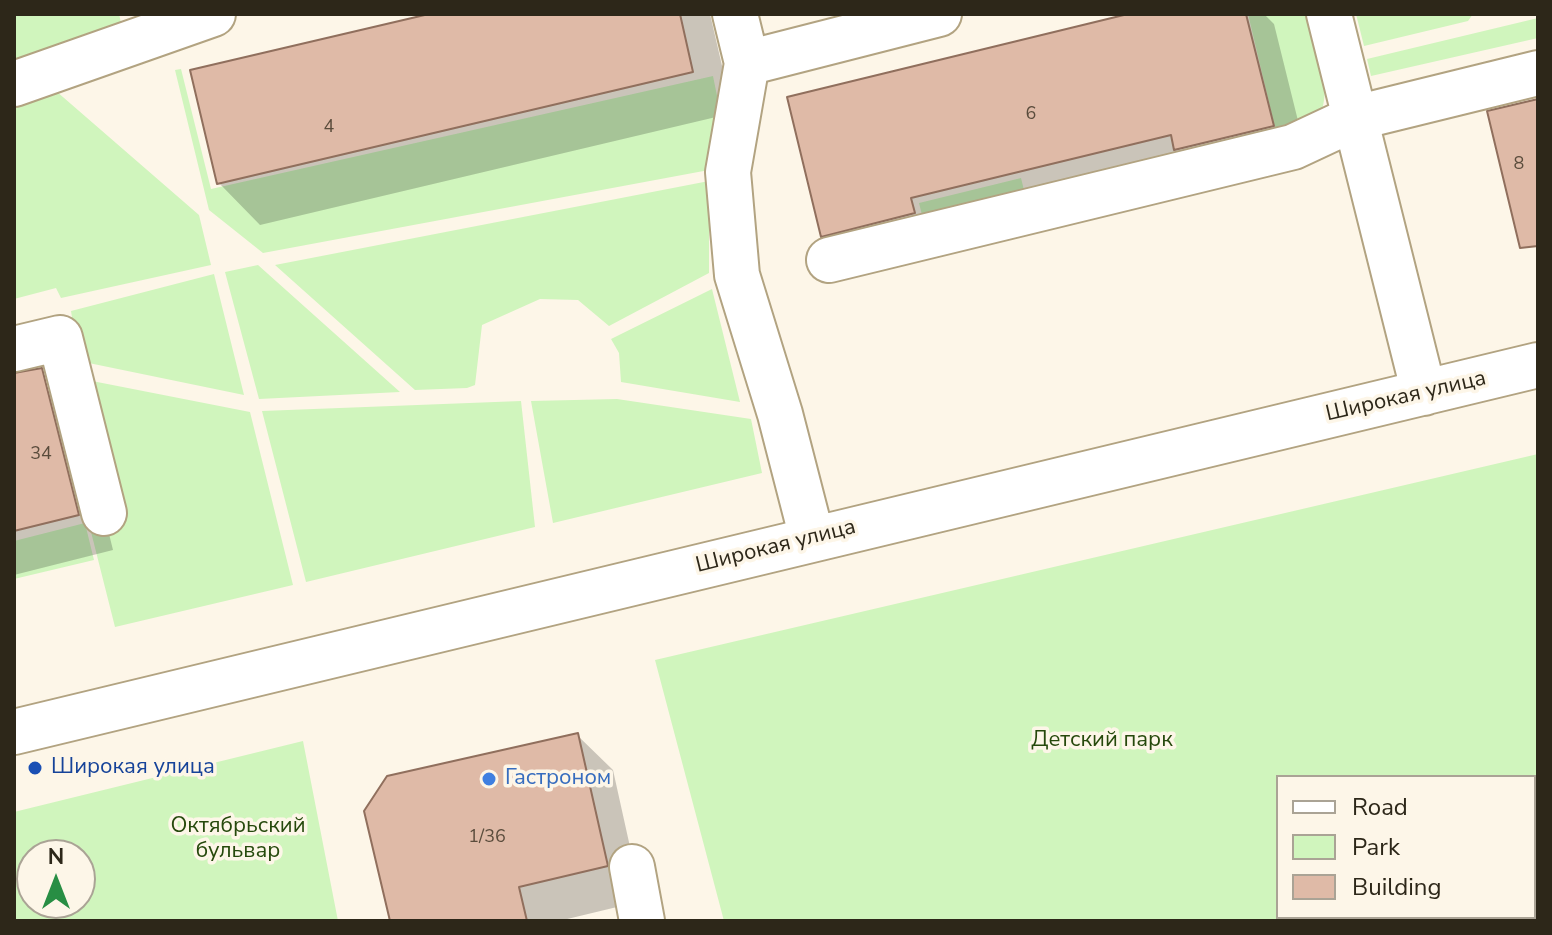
<!DOCTYPE html>
<meta charset="utf-8">
<style>
body{margin:0}
#map{position:relative;width:1552px;height:935px;overflow:hidden;background:#fdf6e8;font-family:"Nunito Sans",sans-serif}
canvas{display:block}
.frame{position:absolute;inset:0;border:16px solid #2d2719;pointer-events:none}
.legend{position:absolute;left:1276px;top:775px;width:260px;height:144px;box-sizing:border-box;background:#fdf6e8;border:2px solid #aaa395;margin:0;padding:10px 14px;list-style:none;font-size:24px;color:#2d2719}
.legend li{display:flex;align-items:center;gap:16px;height:40px}
.legend b{width:40px;border:2px solid #aaa395}
.north{position:absolute;left:16px;top:839px;width:80px;height:80px;box-sizing:border-box;background:#fdf6e8;border:2px solid #aaa395;border-radius:50%;rotate:0deg;font-size:22px;font-weight:700;line-height:32px;text-align:center;color:#2d2719}
.north::after{content:'';display:block;margin:auto;width:28px;height:36px;background:#288e44;clip-path:polygon(50% 0,100% 100%,50% 72%,0 100%)}
</style>
<div id="map">
<canvas width="1552" height="935"></canvas>
<div class="frame"></div>
<ul class="legend">
<li><b style="height:10px;background:#fff"></b>Road</li>
<li><b style="height:22px;background:#d0f5bd"></b>Park</li>
<li><b style="height:22px;background:#dfbaa7"></b>Building</li>
</ul>
<div class="north">N</div>
</div>
<script>
const ctx = document.querySelector('canvas').getContext('2d');
ctx.lineJoin = 'round';
function fillPath(path, color) {
  ctx.fillStyle = color;
  ctx.fill(path, 'evenodd');
}
function stroke(path, color, width, dash) {
  ctx.strokeStyle = color;
  ctx.lineWidth = width;
  ctx.lineCap = dash ? 'butt' : 'round';
  ctx.setLineDash(dash || []);
  ctx.stroke(path);
}
function write(font, color, halo, rows, align = 'center') {
  ctx.font = font + ' "Nunito Sans",sans-serif';
  ctx.lineWidth = 7;
  ctx.setLineDash([]);
  ctx.textBaseline = 'middle';
  ctx.strokeStyle = halo;
  ctx.fillStyle = color;
  for (const [text, x, y, turn = 0] of rows) {
    ctx.save();
    ctx.translate(x, y);
    ctx.rotate((+turn || 0) * Math.PI / 180);
    ctx.textAlign = isNaN(turn) ? turn : align;
    if (halo) ctx.strokeText(text, 0, 0);
    ctx.fillText(text, 0, 0);
    ctx.restore();
  }
}
const green = new Path2D(`
 M 14,14 L 119,14 L 122,27 L 14,63 Z
 M 1248,14 L 1307,14 C 1317,48 1332,80 1321,114 L 1278,141 Z
 M 1356,14 L 1473,14 L 1468,21 L 1364,46 Z
 M 1538,18 L 1538,38 L 1371,76 L 1367,59 Z
 M 181,69 L 211,189 L 713,76 L 723,125 L 709,170 L 263,253 L 209,210 L 175,70 Z
 M 56,91 L 199,215 L 211,265 L 61,298 L 56,288 L 14,299 L 14,106 Z
 M 1021,178 L 1026,198 L 924,223 L 919,203 Z
 M 709,181 L 709,273 L 609,326 L 578,300 L 540,299 L 482,325 L 475,385 L 467,388 L 415,390 L 275,265 Z
 M 258,265 L 400,392 L 259,399 L 225,272 Z
 M 214,274 L 244,395 L 79,361 L 71,311 Z
 M 712,289 L 740,402 L 621,382 L 619,353 L 611,339 Z
 M 87,380 L 250,412 L 293,585 L 115,627 L 90,528 Z
 M 617,399 L 751,419 L 762,473 L 553,523 L 531,401 Z
 M 521,401 L 535,527 L 306,582 L 262,411 Z
 M 1538,454 L 1538,921 L 724,921 L 655,660 ZM 1278,777 L 1534,777 L 1534,917 L 1278,917 Z
 M 85,523 L 94,560 L 14,579 L 14,541 Z
 M 303,741 L 338,921 L 14,921 L 14,812 ZM 32,855 L 80,855 L 80,903 L 32,903 Z`);
const shadow = new Path2D(`
 M 437,14 L 710,14 L 733,113 L 260,225 L 219,183 Z
 M 1136,14 L 1264,14 L 1274,24 L 1308,161 L 858,271 L 823,236 Z
 M 46,390 L 82,425 L 113,550 L 14,575 L 14,398 Z
 M 577,735 L 613,770 L 642,901 L 559,921 L 392,921 Z`);
const building = new Path2D(`
 M 429,14 L 680,14 L 693,72 L 217,184 L 190,70 Z
 M 1128,14 L 1246,14 L 1274,126 L 1174,150 L 1171,135 L 911,198 L 915,213 L 821,237 L 787,97 Z
 M 1538,99 L 1538,246 L 1520,248 L 1487,111 Z
 M 42,368 L 79,515 L 14,531 L 14,373 Z
 M 578,733 L 608,866 L 519,887 L 527,921 L 390,921 L 364,811 L 387,776 Z`);
const minor = new Path2D(`
 M 735,14 L 747,63 L 939,14
 M 1329,14 L 1424,393
 M 747,63 L 728,172 L 737,275 L 780,414 L 812,538
 M 14,84 L 213,14
 M 829,260 L 1293,147 L 1355,118 L 1538,73
 M 14,349 L 60,338 L 104,513
 M 14,732 L 1538,365
 M 632,867 L 642,921`);
const markers = [
 [35,768,8,"#1a4fb4"],
 [489,779,8,"#3f7fe0"]
];
const numberNames = [
 ["6",1031,115],
 ["4",329,128],
 ["8",1519,165],
 ["34",41,455],
 ["1/36",487,838]
];
const streetNames = [
 ["Широкая улица",1406,397,-13],
 ["Широкая улица",776,547,-14]
];
const parkNames = [
 ["Детский парк",1102,741],
 ["Октябрьский",238,827],
 ["бульвар",238,852]
];
const transitNames = [
 ["Широкая улица",51,768]
];
const shopNames = [
 ["Гастроном",505,779]
];
fillPath(green, '#d0f5bd');
fillPath(shadow, '#0003');
fillPath(building, '#dfbaa7');
stroke(building, '#906f5d', 2);
stroke(minor, '#b2a381', 48);
stroke(minor, '#fff', 44);
for (const [x, y, r, color] of markers) {
  const dot = new Path2D();
  dot.arc(x, y, r, 0, 2 * Math.PI);
  ctx.fillStyle = color;
  ctx.fill(dot);
  stroke(dot, '#fdf6e8', 3);
}
write('18px', '#5a4c3c', null, numberNames);
write('22px', '#2d2719', '#fdf6e8', streetNames);
write('22px', '#26490c', '#fdf6e8', parkNames);
write('22px', '#164399', '#fdf6e8', transitNames, 'left');
write('22px', '#366cbe', '#fdf6e8', shopNames, 'left');
</script>
